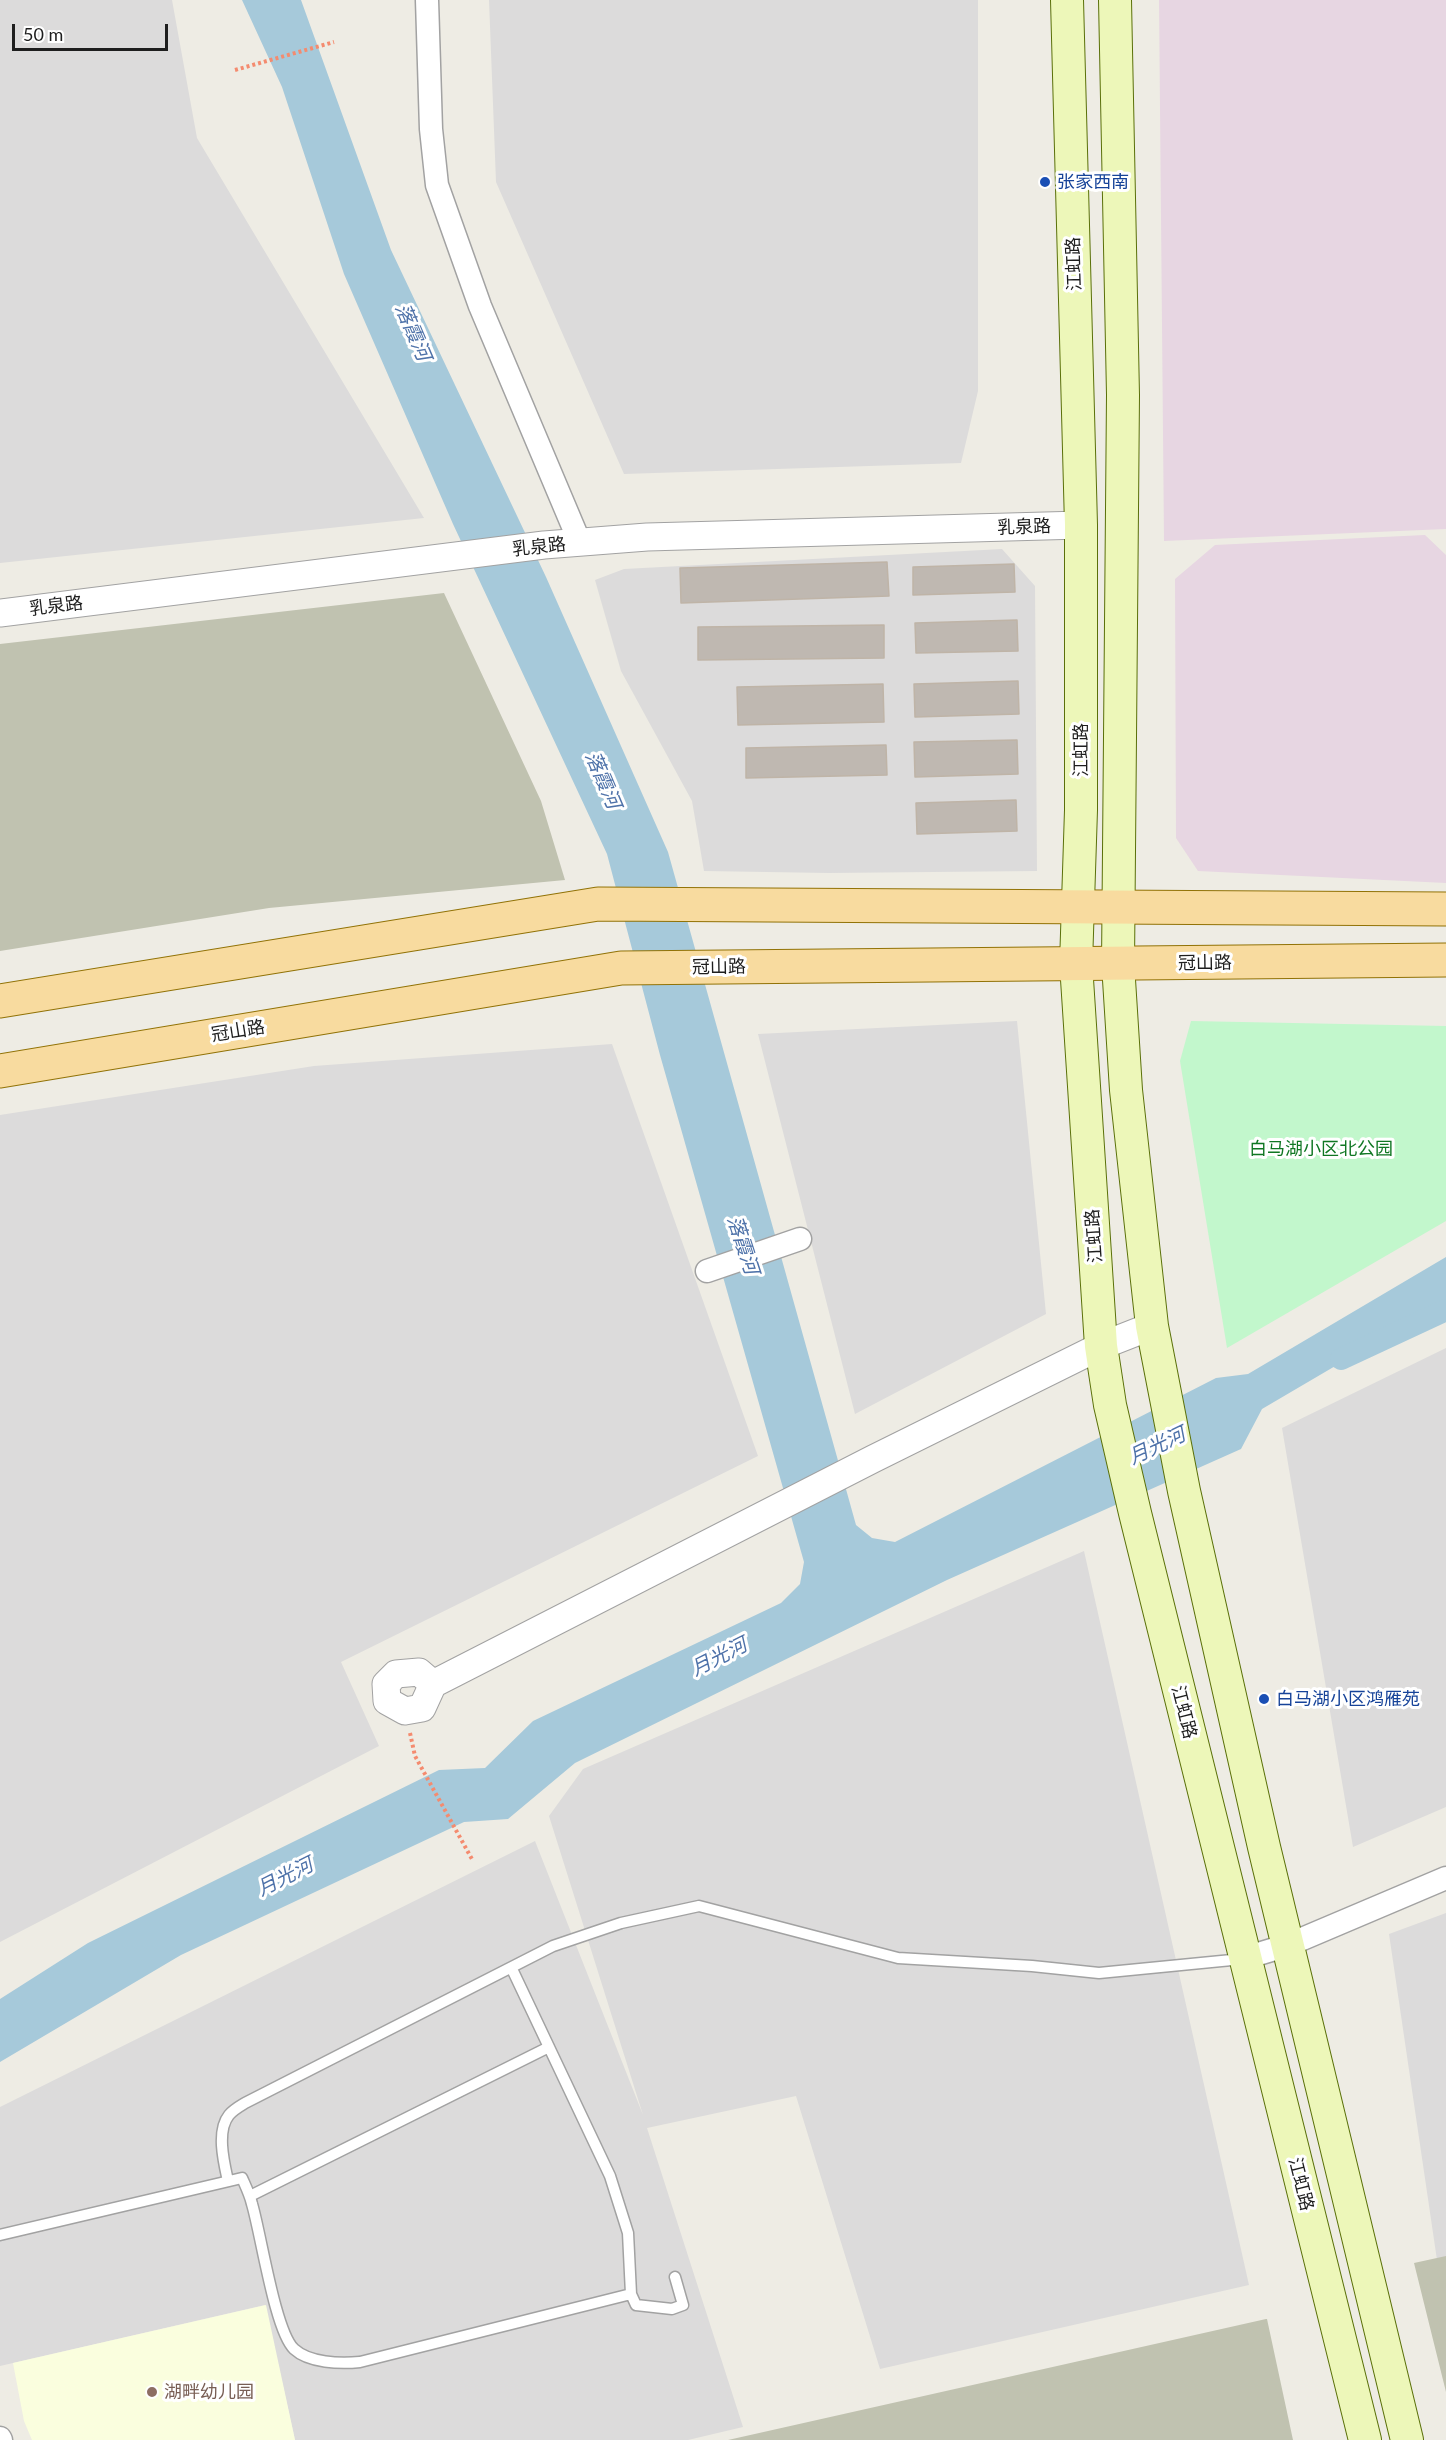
<!DOCTYPE html>
<meta charset="utf-8">
<style>
body{margin:0}
#map{position:relative;width:1446px;height:2440px;overflow:hidden;background:#eeece4;font-family:Lato,sans-serif}
canvas{display:block}
.scale{position:absolute;left:12px;top:24px;width:156px;height:27px;box-sizing:border-box;border:3px solid #1e1e1e;border-top:0;padding-left:8px;font-size:18px;line-height:21px;white-space:nowrap;color:#1e1e1e;-webkit-text-stroke:4px #fff;paint-order:stroke}
</style>
<div id="map">
<canvas width="1446" height="2440"></canvas>
<div class="scale">50 m</div>
</div>
<script>
const ctx = document.querySelector('canvas').getContext('2d');
ctx.lineJoin = 'round';
function fillPath(path, color) {
  ctx.fillStyle = color;
  ctx.fill(path, 'evenodd');
}
function stroke(path, color, width, dash) {
  ctx.strokeStyle = color;
  ctx.lineWidth = width;
  ctx.lineCap = dash ? 'butt' : 'round';
  ctx.setLineDash(dash || []);
  ctx.stroke(path);
}
function write(font, color, halo, rows, align = 'center') {
  ctx.font = font + ' Lato,"Noto Sans SC",sans-serif';
  ctx.lineWidth = 6;
  ctx.setLineDash([]);
  ctx.textBaseline = 'middle';
  ctx.strokeStyle = halo;
  ctx.fillStyle = color;
  for (const [text, x, y, turn = 0] of rows) {
    ctx.save();
    ctx.translate(x, y);
    ctx.rotate((+turn || 0) * Math.PI / 180);
    ctx.textAlign = isNaN(turn) ? turn : align;
    if (halo) ctx.strokeText(text, 0, 0);
    ctx.fillText(text, 0, 0);
    ctx.restore();
  }
}
const residential = new Path2D(`
 M 0,0 L 172,0 L 197,138 L 424,518 L 0,563 Z
 M 489,0 L 978,0 L 978,391 L 961,463 L 624,474 L 496,182 Z
 M 1002,549 L 1035,586 L 1037,871 L 829,873 L 704,871 L 692,801 L 621,671 L 595,580 L 624,569 Z
 M 1017,1021 L 1046,1314 L 855,1414 L 758,1034 Z
 M 612,1044 L 758,1456 L 341,1662 L 379,1746 L 0,1942 L 0,1115 L 314,1066 Z
 M 1446,1348 L 1446,1807 L 1353,1847 L 1282,1428 Z
 M 1084,1551 L 1249,2285 L 880,2369 L 796,2096 L 647,2128 L 743,2427 L 688,2440 L 295,2440 L 265,2305 L 0,2366 L 0,2107 L 535,1841 L 643,2115 L 549,1816 L 583,1769 Z
 M 1446,1913 L 1446,2258 L 1437,2260 L 1389,1934 Z`);
const industrial = new Path2D(`
 M 1159,0 L 1446,0 L 1446,529 L 1164,541 Z
 M 1425,535 L 1446,555 L 1446,883 L 1198,871 L 1176,838 L 1175,579 L 1215,545 Z`);
const education = new Path2D(`
 M 266,2305 L 295,2440 L 32,2440 L 24,2421 L 13,2363 Z`);
const construction = new Path2D(`
 M 444,593 L 541,801 L 565,880 L 269,908 L 0,951 L 0,644 Z
 M 1446,2256 L 1446,2392 L 1414,2263 Z
 M 1267,2319 L 1293,2440 L 728,2440 L 1266,2319 Z`);
const park = new Path2D(`
 M 1191,1021 L 1446,1026 L 1446,1221 L 1227,1348 L 1180,1061 Z`);
const water = new Path2D(`
 M 242,0 L 301,0 L 391,250 L 546,577 L 668,852 L 856,1525 L 872,1538 L 895,1542 L 1216,1378 L 1248,1374 L 1446,1257 L 1446,1301 L 1262,1409 L 1241,1449 L 947,1580 L 575,1763 L 508,1819 L 464,1822 L 181,1955 L 0,2062 L 0,1999 L 88,1943 L 439,1770 L 485,1768 L 533,1721 L 781,1603 L 800,1584 L 804,1562 L 660,1055 L 607,854 L 453,524 L 344,274 L 282,87 Z`);
const canal = new Path2D(`
 M 1341,1359 L 1446,1310`);
const building = new Path2D(`
 M 887,562 L 889,596 L 681,603 L 680,568 Z
 M 1014,564 L 1015,592 L 913,595 L 913,567 Z
 M 1017,620 L 1018,651 L 916,653 L 915,623 Z
 M 884,625 L 884,658 L 698,660 L 698,627 Z
 M 1018,681 L 1019,714 L 915,717 L 914,684 Z
 M 883,684 L 884,722 L 738,725 L 737,687 Z
 M 1017,740 L 1018,774 L 915,777 L 914,742 Z
 M 886,745 L 887,775 L 746,778 L 746,748 Z
 M 1016,800 L 1017,831 L 917,834 L 916,803 Z`);
const path = new Path2D(`
 M 235,70 L 334,42
 M 410,1733 L 415,1756 L 473,1861`);
const service = new Path2D(`
 M 512,1969 L 610,2176 L 628,2233 L 631,2294
 M 228,2181 C 224,2163 216,2131 229,2115 C 233,2110 240,2106 245,2103 L 553,1946 L 621,1923 L 699,1906 L 898,1958 L 1032,1966 L 1099,1973 L 1242,1959
 M 250,2196 L 549,2047
 M 0,2235 L 242,2178 C 246,2187 250,2195 252,2204 C 261,2234 275,2331 294,2349 C 309,2363 340,2364 360,2362 L 631,2294 L 636,2305 L 672,2309 L 683,2305 L 675,2277`);
const minor = new Path2D(`
 M 427,0 L 431,129 L 437,185 L 480,306 L 580,543
 M 707,1271 L 800,1239
 M 1245,1958 L 1288,1945 L 1446,1878
 M 0,2438 L 1,2440`);
const tertiary = new Path2D(`
 M 0,613 L 544,545 L 647,537 L 1081,525
 M 433,1684 L 422,1708 L 405,1711 L 387,1701 L 386,1684 L 396,1674 L 419,1672 L 433,1684 L 873,1459 L 1101,1346 L 1152,1326`);
const secondary = new Path2D(`
 M 1067,0 L 1081,525 L 1081,810 L 1076,964 L 1101,1346 L 1110,1405 L 1135,1513 L 1365,2440
 M 1115,0 L 1123,395 L 1118,964 L 1126,1090 L 1152,1326 L 1184,1491 L 1264,1847 L 1407,2440`);
const primary = new Path2D(`
 M 0,1001 L 598,904 L 1446,909
 M 0,1071 L 621,968 L 1446,960`);
const markers = [
 [1045,182,6,"#1a4fb4"],
 [1264,1699,6,"#1a4fb4"],
 [152,2392,6,"#8d6e63"]
];
const transitNames = [
 ["张家西南",1057,182],
 ["白马湖小区鸿雁苑",1276,1699]
];
const streetNames = [
 ["江虹路",1074,264,-92],
 ["乳泉路",1024,527,-2],
 ["乳泉路",539,547,-6],
 ["乳泉路",56,606,-7],
 ["江虹路",1081,750,-90],
 ["冠山路",1205,963,-1],
 ["冠山路",719,967,-1],
 ["冠山路",238,1031,-9],
 ["江虹路",1094,1236,-94],
 ["江虹路",1184,1712,76],
 ["江虹路",1301,2184,76]
];
const parkNames = [
 ["白马湖小区北公园",1321,1149]
];
const educationNames = [
 ["湖畔幼儿园",164,2392]
];
const waterNames = [
 ["落霞河",413,332,67],
 ["落霞河",603,780,67],
 ["落霞河",743,1245,72],
 ["月光河",1157,1446,-25],
 ["月光河",719,1657,-27],
 ["月光河",285,1877,-27]
];
fillPath(residential, '#dcdbdb');
fillPath(industrial, '#e7d6e2');
fillPath(education, '#fafede');
fillPath(construction, '#c0c2b0');
fillPath(park, '#c2f7cc');
fillPath(water, '#a6c9da');
stroke(canal, '#a6c9da', 22);
fillPath(building, '#bfb8b1');
stroke(building, '#bfb4a7', 1.5);
stroke(service, '#a2a2a2', 13);
stroke(minor, '#a2a2a2', 25);
stroke(tertiary, '#a2a2a2', 29);
stroke(secondary, '#5a7009', 34);
stroke(primary, '#917206', 35);
stroke(path, '#f48b6f', 4, [3, 3]);
stroke(service, '#fff', 10);
stroke(minor, '#fff', 22);
stroke(tertiary, '#fff', 27);
stroke(secondary, '#edf7b9', 32);
stroke(primary, '#f8db9f', 33);
for (const [x, y, r, color] of markers) {
  const dot = new Path2D();
  dot.arc(x, y, r, 0, 2 * Math.PI);
  ctx.fillStyle = color;
  ctx.fill(dot);
  stroke(dot, '#fff', 2);
}
write('18px', '#164399', '#fff', transitNames, 'left');
write('18px', '#1e1e1e', '#fff', streetNames);
write('18px', '#107723', '#fff', parkNames);
write('18px', '#785e54', '#fff', educationNames, 'left');
write('italic 20px', '#4e72a9', '#fff', waterNames);
</script>
